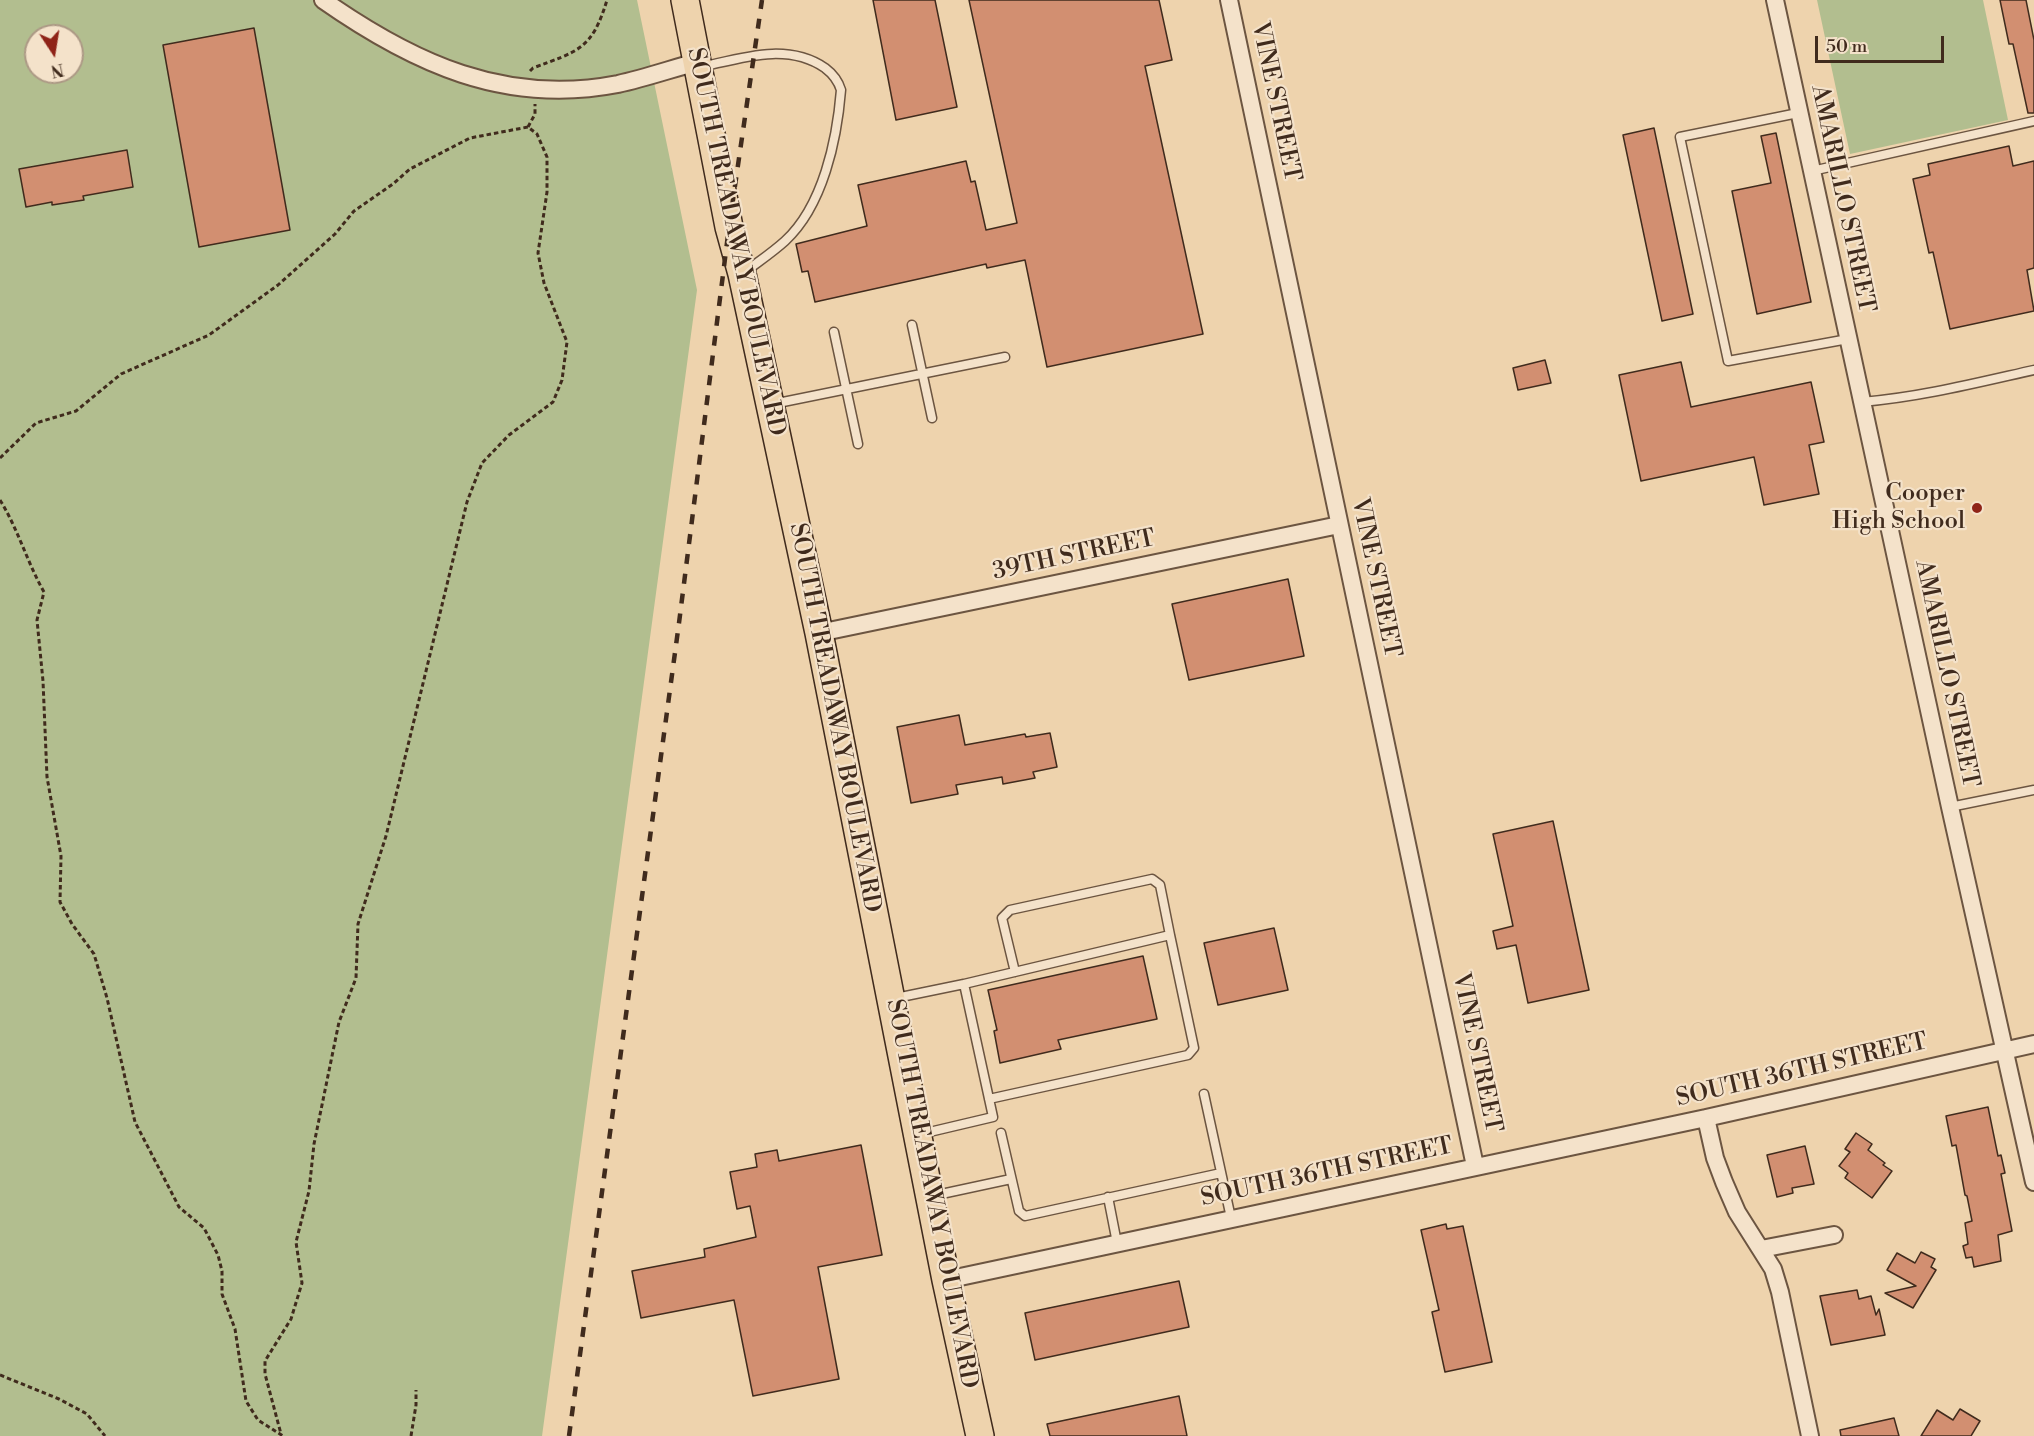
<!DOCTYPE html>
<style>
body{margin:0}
#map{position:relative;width:2034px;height:1436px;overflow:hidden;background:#eed3ad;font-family:"Libre Bodoni",serif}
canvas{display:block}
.north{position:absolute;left:24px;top:24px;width:60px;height:60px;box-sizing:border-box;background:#f4e2ca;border:2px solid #ac9985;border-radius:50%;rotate:168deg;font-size:16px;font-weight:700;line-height:24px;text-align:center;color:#402b1d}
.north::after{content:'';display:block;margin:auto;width:21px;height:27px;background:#8f2418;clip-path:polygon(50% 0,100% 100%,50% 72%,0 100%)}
.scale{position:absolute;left:1815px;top:36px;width:129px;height:27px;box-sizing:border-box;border:3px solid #402b1d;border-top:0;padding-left:8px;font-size:18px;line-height:21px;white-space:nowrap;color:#402b1d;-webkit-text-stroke:4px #f4e2ca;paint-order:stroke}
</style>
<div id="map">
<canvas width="2034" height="1436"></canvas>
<div class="north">N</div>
<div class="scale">50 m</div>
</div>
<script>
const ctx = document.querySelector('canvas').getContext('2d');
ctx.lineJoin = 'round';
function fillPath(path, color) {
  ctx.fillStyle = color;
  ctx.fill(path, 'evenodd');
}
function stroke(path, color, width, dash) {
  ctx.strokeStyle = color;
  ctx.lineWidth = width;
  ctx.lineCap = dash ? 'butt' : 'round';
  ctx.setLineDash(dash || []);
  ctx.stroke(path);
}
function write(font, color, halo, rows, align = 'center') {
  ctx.font = font + ' "Libre Bodoni",serif';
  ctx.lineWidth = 4.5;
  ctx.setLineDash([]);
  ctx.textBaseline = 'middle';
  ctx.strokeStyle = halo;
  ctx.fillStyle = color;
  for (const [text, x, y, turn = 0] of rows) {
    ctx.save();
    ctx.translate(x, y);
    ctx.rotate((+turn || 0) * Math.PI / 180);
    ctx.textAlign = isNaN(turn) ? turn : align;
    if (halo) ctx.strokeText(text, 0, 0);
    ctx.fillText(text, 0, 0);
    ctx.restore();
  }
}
const green = new Path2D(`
 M 0,0 L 637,0 L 697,290 L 542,1436 L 0,1436 ZM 36,36 L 72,36 L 72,72 L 36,72 Z
 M 1817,0 L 1983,0 L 2008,120 L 1850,154 Z`);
const building = new Path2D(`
 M 873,0 L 935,0 L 957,107 L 896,120 Z
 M 969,0 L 1159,0 L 1172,60 L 1145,66 L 1203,334 L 1047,367 L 1025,260 L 987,268 L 986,264 L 815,302 L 808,271 L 802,272 L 796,244 L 867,226 L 858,185 L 966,161 L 971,182 L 975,181 L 986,230 L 1017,223 Z
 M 2000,0 L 2026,0 L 2034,40 L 2034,113 L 2028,113 L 2013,44 L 2009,44 Z
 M 254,28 L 290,230 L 199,247 L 163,45 Z
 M 1654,128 L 1693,314 L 1662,321 L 1623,135 Z
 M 1776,133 L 1811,302 L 1757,314 L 1732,191 L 1771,183 L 1761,136 Z
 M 2009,146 L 2013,166 L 2034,161 L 2034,268 L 2027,270 L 2034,311 L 1950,329 L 1933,252 L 1929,253 L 1913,179 L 1930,175 L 1928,164 Z
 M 127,150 L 133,187 L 83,196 L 84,200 L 52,205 L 52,202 L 26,207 L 19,169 Z
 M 1545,360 L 1551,383 L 1518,390 L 1513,368 Z
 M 1681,362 L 1691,407 L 1811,382 L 1824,442 L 1809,445 L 1819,494 L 1764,505 L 1754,457 L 1641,481 L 1619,375 Z
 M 1288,579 L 1304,656 L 1189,680 L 1172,604 Z
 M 959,715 L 965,745 L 1025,734 L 1026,737 L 1050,733 L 1057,767 L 1033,772 L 1035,778 L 1003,784 L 1002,777 L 956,785 L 958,794 L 911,803 L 897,727 Z
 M 1553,821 L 1589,990 L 1528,1003 L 1516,945 L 1497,949 L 1493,931 L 1513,926 L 1493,834 Z
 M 1274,928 L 1288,990 L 1218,1005 L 1204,943 Z
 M 1143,956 L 1157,1019 L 1058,1040 L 1061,1049 L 1000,1063 L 994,1031 L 997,1030 L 988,990 Z
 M 1988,1107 L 1998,1156 L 2001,1155 L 2005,1173 L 2001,1174 L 2012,1231 L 1998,1235 L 2001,1261 L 1974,1267 L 1972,1257 L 1966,1258 L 1963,1246 L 1968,1244 L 1965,1223 L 1972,1221 L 1967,1196 L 1965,1195 L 1956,1145 L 1952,1146 L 1946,1116 Z
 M 1856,1133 L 1872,1144 L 1868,1150 L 1885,1163 L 1883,1165 L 1892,1171 L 1872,1198 L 1845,1178 L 1848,1173 L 1839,1166 L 1850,1152 L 1845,1149 Z
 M 861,1145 L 882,1255 L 818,1267 L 839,1379 L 753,1396 L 734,1300 L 641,1318 L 632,1271 L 705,1257 L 704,1249 L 756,1237 L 750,1206 L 737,1209 L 730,1172 L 757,1167 L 755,1154 L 777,1150 L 779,1161 Z
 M 1805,1146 L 1814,1184 L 1792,1188 L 1793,1193 L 1777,1197 L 1767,1155 Z
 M 1446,1224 L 1447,1229 L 1463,1226 L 1492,1362 L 1445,1372 L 1432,1312 L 1439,1310 L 1421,1230 Z
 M 1921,1252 L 1935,1259 L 1931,1267 L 1936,1270 L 1913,1308 L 1885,1293 L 1916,1286 L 1887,1270 L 1897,1253 L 1915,1263 Z
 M 1179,1281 L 1189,1327 L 1035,1360 L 1025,1313 Z
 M 1857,1290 L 1859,1299 L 1871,1296 L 1876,1315 L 1879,1309 L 1885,1335 L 1831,1345 L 1820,1296 Z
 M 1179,1396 L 1187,1436 L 1050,1436 L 1047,1424 Z
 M 1960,1409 L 1980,1421 L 1971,1436 L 1921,1436 L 1937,1410 L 1953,1420 Z
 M 1894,1418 L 1899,1436 L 1841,1436 L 1840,1430 Z`);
const path = new Path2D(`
 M 530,71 L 533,68 C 578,51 592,50 607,0
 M 528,127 L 535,114 L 535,104
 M 0,458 L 36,423 L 76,411 L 121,374 L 209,335 L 278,285 L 335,234 L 354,211 L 393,184 L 410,169 L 470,138 L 528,127 L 537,134 L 547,157 L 547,192 L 538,253 L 544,283 L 567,342 L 562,380 L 553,402 L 509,435 L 482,463 L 467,502 L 386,836 L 358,924 L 356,978 L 339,1022 L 314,1144 L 309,1191 L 296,1242 L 302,1283 L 291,1319 L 265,1361 L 265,1374 L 281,1434
 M 0,500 C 18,529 27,562 44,592 L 37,620 L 43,681 L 47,777 L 61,856 L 60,902 L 72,924 L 94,954 L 107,998 L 135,1122 L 179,1207 L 204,1228 L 218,1255 L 222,1271 L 222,1294 L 235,1329 L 246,1401 L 258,1420 L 283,1436
 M 0,1375 L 59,1399 L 87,1414 L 105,1436
 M 411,1436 L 416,1405 L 416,1390`);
const service = new Path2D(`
 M 701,67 C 742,58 787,42 825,68 C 833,74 838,80 841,90 C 837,140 823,206 785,241 C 773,252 758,262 745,272
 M 1798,113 L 1680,137 L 1728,361 L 1848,339
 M 1812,171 L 2034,121
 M 912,325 L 932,418
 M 834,332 L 858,444
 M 1862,402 C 1921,397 1976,383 2034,370
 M 773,404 L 1005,357
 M 1950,807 L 2034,790
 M 1015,972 L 1002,918 L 1010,910 L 1152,879 L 1160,885 L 1170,935
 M 964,984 L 1170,935 L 1194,1048 L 1188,1055 L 989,1099
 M 896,998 L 964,984 L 993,1117 L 921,1134
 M 1204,1094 L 1231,1218
 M 1001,1133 L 1019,1211 L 1025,1216 L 1221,1173
 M 932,1196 L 1011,1179
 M 1108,1197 L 1117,1243`);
const minor = new Path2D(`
 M 323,0 C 413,63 505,106 618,84 C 645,78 671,69 697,62
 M 1229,0 L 1475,1166
 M 1775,0 L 1950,807 L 2034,1182
 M 819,633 L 1339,525
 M 1706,1118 L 1715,1158 L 1724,1182 L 1737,1212 L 1773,1269 L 1780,1292 L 1810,1436
 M 1761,1249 L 1834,1235
 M 946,1280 L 1706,1118 L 2034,1044`);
const primary = new Path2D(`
 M 685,0 L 729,227 L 742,274 L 819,633 L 946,1280 L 980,1436`);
const rail = new Path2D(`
 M 569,1436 L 679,623 L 729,227 L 762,0`);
const markers = [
 [1977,508,6,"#8f2418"]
];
const streetNames = [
 ["VINE STREET",1275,102,78],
 ["AMARILLO STREET",1842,199,78],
 ["SOUTH TREADAWAY BOULEVARD",735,242,78],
 ["39TH STREET",1074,556,-12],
 ["VINE STREET",1375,578,78],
 ["AMARILLO STREET",1946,674,78],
 ["SOUTH TREADAWAY BOULEVARD",834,718,79],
 ["VINE STREET",1476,1053,78],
 ["SOUTH 36TH STREET",1802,1071,-13],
 ["SOUTH 36TH STREET",1327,1173,-12],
 ["SOUTH TREADAWAY BOULEVARD",931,1194,79]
];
const poiNames = [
 ["Cooper",1965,494],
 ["High School",1965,522]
];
fillPath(green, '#b2be8f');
fillPath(building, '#d28f71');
stroke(building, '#402b1d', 1.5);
stroke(service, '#6c5541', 11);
stroke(minor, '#6c5541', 20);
stroke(primary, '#402b1d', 30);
stroke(path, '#402b1d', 3, [4.5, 3]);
stroke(service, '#f4e2ca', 8);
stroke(minor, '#f4e2ca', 16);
stroke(primary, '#eed3ad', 27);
stroke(rail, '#402b1d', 4.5, [10, 10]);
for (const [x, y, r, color] of markers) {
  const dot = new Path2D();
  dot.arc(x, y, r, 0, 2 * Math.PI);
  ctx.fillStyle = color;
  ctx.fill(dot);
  stroke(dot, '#f4e2ca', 2);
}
write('24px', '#402b1d', '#f4e2ca', streetNames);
write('24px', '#402b1d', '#f4e2ca', poiNames, 'right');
</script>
